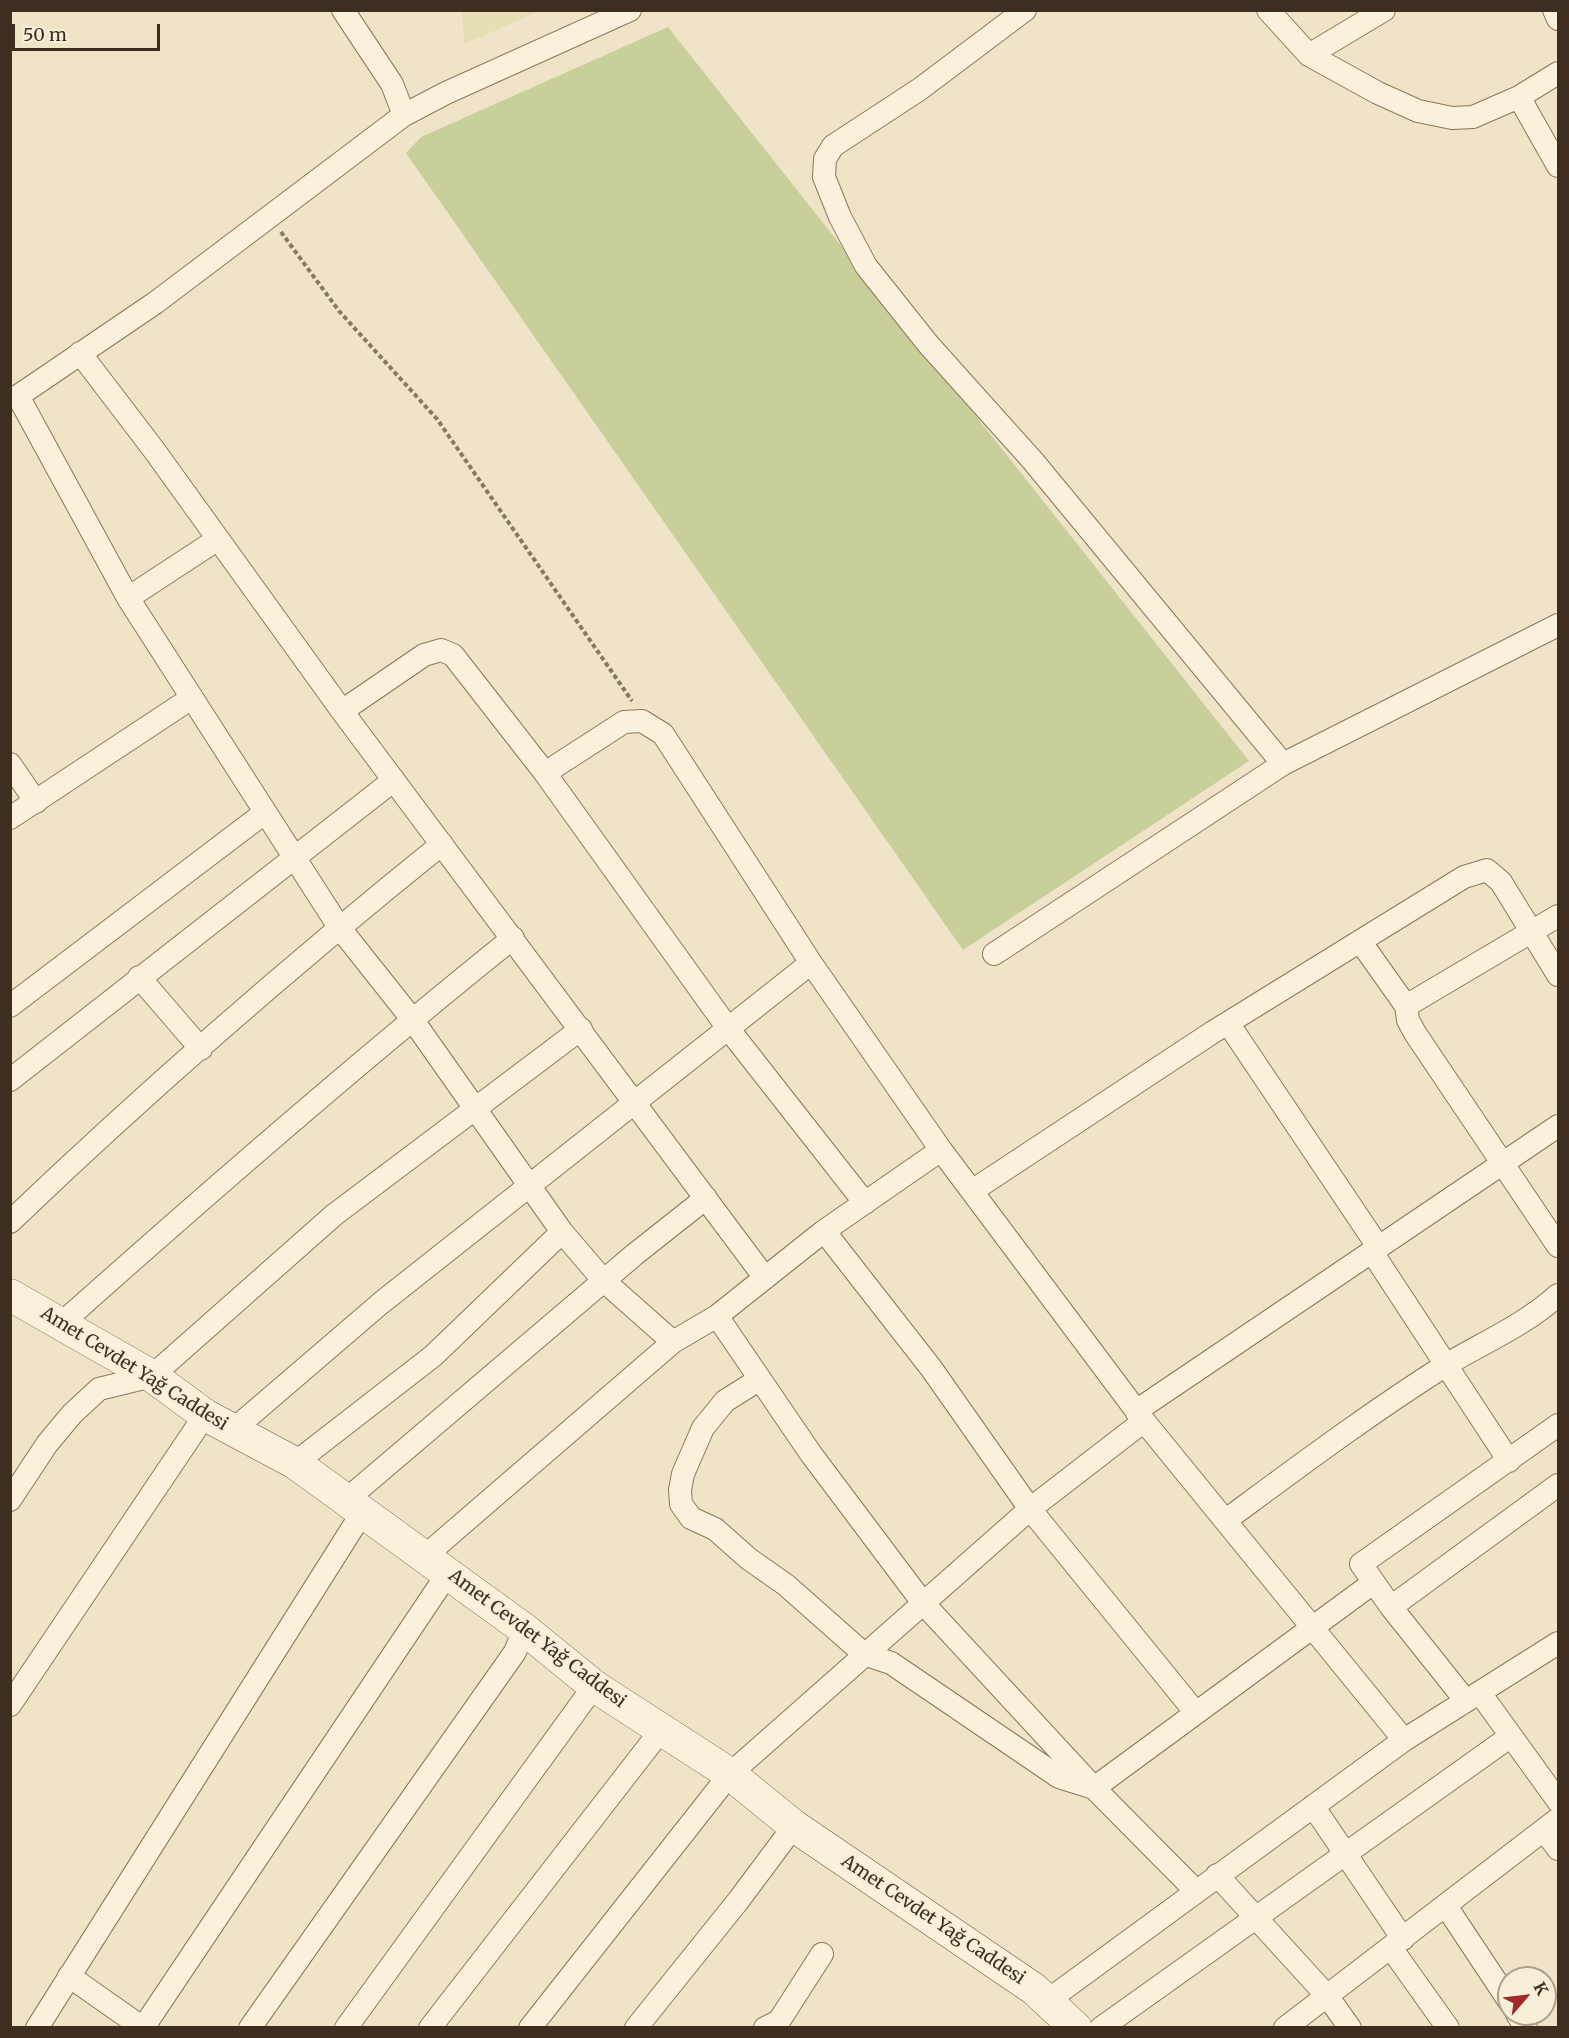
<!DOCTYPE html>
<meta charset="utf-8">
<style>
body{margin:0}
#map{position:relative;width:1569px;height:2038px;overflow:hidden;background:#f0e4c8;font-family:Merriweather,serif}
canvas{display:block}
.frame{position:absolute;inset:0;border:12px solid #3d2e20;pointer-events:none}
.north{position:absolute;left:1497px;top:1966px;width:60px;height:60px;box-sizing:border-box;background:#f7eed8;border:2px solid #ada18e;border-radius:50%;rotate:62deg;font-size:16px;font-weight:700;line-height:24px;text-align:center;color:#3d2e20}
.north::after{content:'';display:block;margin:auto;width:21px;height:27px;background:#9e2a2b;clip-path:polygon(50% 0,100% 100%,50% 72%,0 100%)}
.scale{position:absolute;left:12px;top:24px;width:148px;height:27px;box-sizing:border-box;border:3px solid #3d2e20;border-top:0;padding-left:8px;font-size:18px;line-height:21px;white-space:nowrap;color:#3d2e20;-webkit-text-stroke:4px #f7eed8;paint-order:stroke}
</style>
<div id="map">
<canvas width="1569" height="2038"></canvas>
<div class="frame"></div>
<div class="north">K</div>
<div class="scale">50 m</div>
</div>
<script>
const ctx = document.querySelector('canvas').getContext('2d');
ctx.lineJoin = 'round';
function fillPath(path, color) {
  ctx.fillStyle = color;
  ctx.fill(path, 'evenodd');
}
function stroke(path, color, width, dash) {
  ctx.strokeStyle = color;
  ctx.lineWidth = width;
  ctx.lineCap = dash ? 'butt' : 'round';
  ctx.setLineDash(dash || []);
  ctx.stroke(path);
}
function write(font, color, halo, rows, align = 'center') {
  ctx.font = font + ' Merriweather,serif';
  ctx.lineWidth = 4.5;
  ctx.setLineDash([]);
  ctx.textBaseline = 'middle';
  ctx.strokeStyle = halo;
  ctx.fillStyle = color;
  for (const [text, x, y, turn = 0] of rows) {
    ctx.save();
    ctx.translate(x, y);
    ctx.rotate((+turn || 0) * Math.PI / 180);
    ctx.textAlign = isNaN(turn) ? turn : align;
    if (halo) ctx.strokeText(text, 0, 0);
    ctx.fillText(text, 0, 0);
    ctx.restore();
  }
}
const farmland = new Path2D(`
 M 462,10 L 540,10 L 540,11 L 464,44 Z`);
const green = new Path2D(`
 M 668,27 L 1249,761 L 963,950 L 406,153 L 421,137 Z`);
const path = new Path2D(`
 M 281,232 L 339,311 L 437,419 L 632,701`);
const street = new Path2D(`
 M 343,10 L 392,84 L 404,115 L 446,93 L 630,10
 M 1025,10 L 920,89 L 833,146 L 825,159 L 824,177 L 840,217 L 866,266 L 928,344 L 1033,461 L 1283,764
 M 1268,10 L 1309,55 L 1378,93 L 1418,111 L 1452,118 L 1473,117 L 1519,97 L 1558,73
 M 1554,10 L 1558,19
 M 1309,55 L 1384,10
 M 1519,97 L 1558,166
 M 404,115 L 155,303 L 18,396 L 128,598 L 339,927 L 412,1019 L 562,1232 L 604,1281 L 673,1342 L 717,1316 L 824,1231 L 941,1150
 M 80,353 L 154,450 L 342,711 L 765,1278
 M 128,598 L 218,539
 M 342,711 L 424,655 L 441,650 L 453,655 L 545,773 L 727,1027 L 865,1203
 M 10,764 L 36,802
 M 10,818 L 190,699
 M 1360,941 L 1406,1006 L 1408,1020 L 1415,1033 L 1558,1246
 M 994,954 L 1283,764 L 1558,625
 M 139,977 L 201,1049
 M 10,1006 L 263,814
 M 1406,1006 L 1558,916
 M 1228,1023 L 1379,1248
 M 10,1080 L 394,780
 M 972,1191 L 1213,1032 L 1464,877 L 1487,870 L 1501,882 L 1558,975
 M 10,1222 C 148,1090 293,964 442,844
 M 824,1231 L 931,1368 L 1030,1509 L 1196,1713
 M 1372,1252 L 1509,1461
 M 717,1316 L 811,1454 L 923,1603 L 1094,1788 L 1196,1891
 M 62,1323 C 209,1192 358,1062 513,938
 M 760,1379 L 725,1401 L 703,1428 L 683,1474 L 680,1490 L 681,1504 L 691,1518 L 715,1529 L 749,1559 L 786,1585 L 864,1654 L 891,1663 L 1059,1777 L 1094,1788 L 1373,1583
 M 1136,1411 L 1558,1126
 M 1144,1421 L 1404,1740
 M 233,1430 L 381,1303 L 811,963
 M 295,1463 L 433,1356 L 562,1232
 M 10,1500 L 47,1444 L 72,1414 L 99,1389 L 152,1376 L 334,1215 L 581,1029
 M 346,1500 L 634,1255 L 706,1198
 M 1226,1520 C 1298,1467 1370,1413 1446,1365 C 1484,1342 1525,1325 1558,1295
 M 425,1556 L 673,1342
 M 1391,1607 L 1558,1485
 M 1480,1693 L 1558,1801
 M 1466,1701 L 1391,1607 L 1361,1564 L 1558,1425
 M 10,1705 L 205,1415
 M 1313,1806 L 1403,1939
 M 1544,1830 L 1558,1849
 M 1217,1875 L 1328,1997 L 1350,2028
 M 1446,1906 L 1509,2001
 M 1391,1948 L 1448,2028
 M 69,1976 L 143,2028
 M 1047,2001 L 1404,1740 L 1558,1643
 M 1517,2014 L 1526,2028
 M 37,2028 L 362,1513
 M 143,2028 L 448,1573
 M 250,2028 L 515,1652 L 524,1629
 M 346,2028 L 594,1686
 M 430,2028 L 662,1729
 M 530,2028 L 730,1774 L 1030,1509 L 1144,1421 L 941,1150 L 811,963 L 663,734 L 642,721 L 624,722 L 545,773
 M 636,2028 L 738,1901 L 794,1826
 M 765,2028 L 779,2021 L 822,1954
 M 1101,2028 L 1511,1736
 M 1285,2028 L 1558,1819`);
const secondary = new Path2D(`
 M 10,1295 L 152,1376 L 205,1415 L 295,1463 L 524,1629 L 594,1686 L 730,1774 L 794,1826 L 1034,1989 L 1076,2028`);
const streetNames = [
 ["Amet Cevdet Yağ Caddesi",134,1369,32],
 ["Amet Cevdet Yağ Caddesi",537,1639,37],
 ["Amet Cevdet Yağ Caddesi",933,1920,34]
];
fillPath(farmland, '#e6deb5');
fillPath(green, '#c9cf9b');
stroke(street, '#8d765c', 24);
stroke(secondary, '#6f573f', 33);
stroke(path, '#8d765c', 4, [4.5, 3]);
stroke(street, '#faf1dc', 22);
stroke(secondary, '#faf1dc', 32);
write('18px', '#3d2e20', '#f7eed8', streetNames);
</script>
